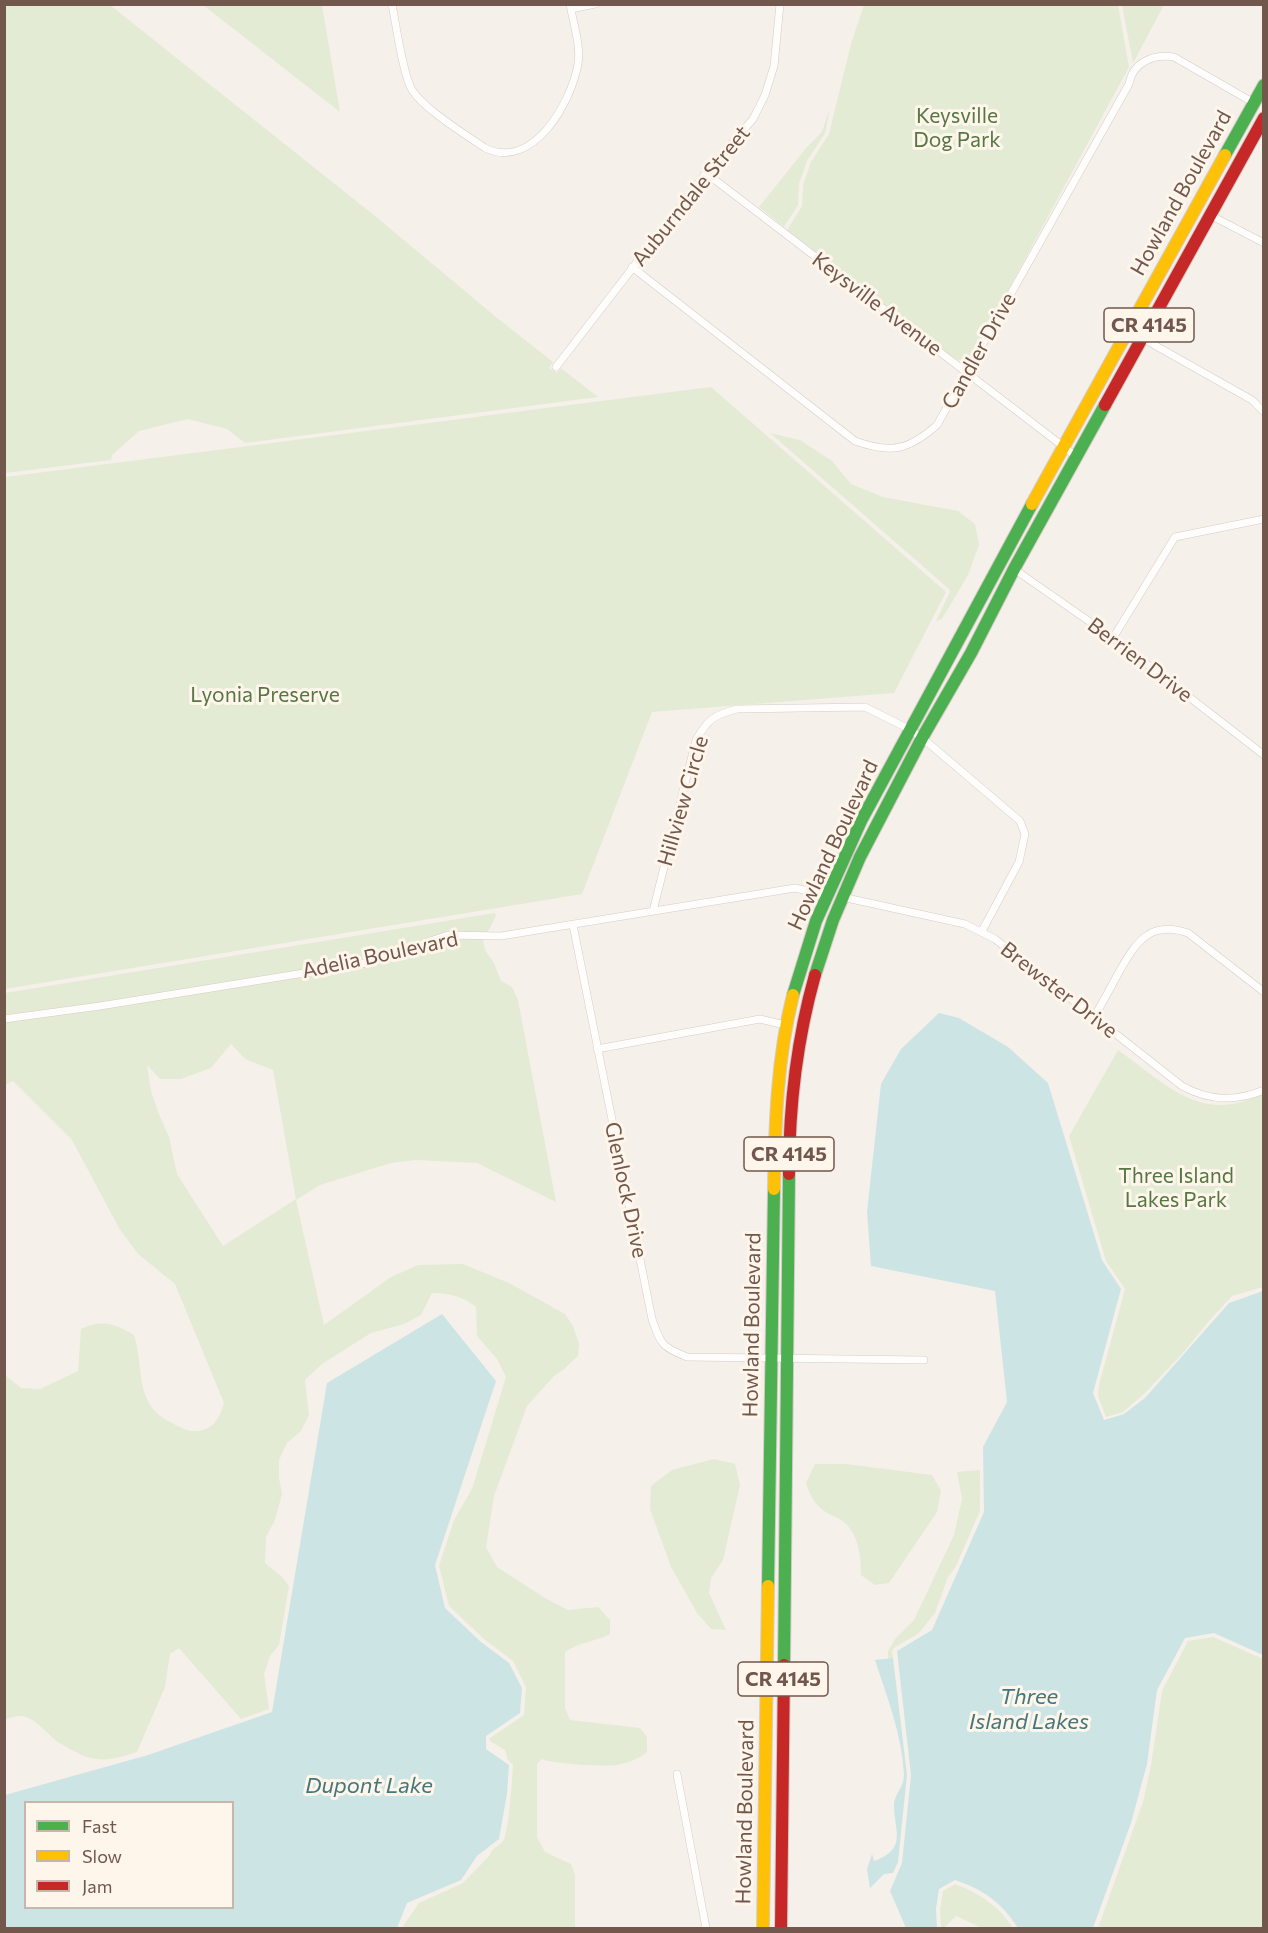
<!DOCTYPE html>
<style>
body{margin:0}
#map{position:relative;width:1268px;height:1933px;overflow:hidden;background:#f6f0ea;font-family:Commissioner,sans-serif}
canvas{display:block}
.frame{position:absolute;inset:0;border:6px solid #72574c;pointer-events:none}
.legend{position:absolute;left:24px;top:1801px;width:210px;height:108px;box-sizing:border-box;background:#fef5eb;border:2px solid #c6b6ab;margin:0;padding:8px 10px;list-style:none;font-size:18px;color:#72574c}
.legend li{display:flex;align-items:center;gap:12px;height:30px}
.legend b{width:30px;border:2px solid #c6b6ab}
</style>
<div id="map">
<canvas width="1268" height="1933"></canvas>
<div class="frame"></div>
<ul class="legend">
<li><b style="height:8px;background:#4caf50"></b>Fast</li>
<li><b style="height:8px;background:#ffc107"></b>Slow</li>
<li><b style="height:8px;background:#c62828"></b>Jam</li>
</ul>
</div>
<script>
const ctx = document.querySelector('canvas').getContext('2d');
ctx.lineJoin = 'round';
function fillPath(path, color) {
  ctx.fillStyle = color;
  ctx.fill(path, 'evenodd');
}
function stroke(path, color, width, dash) {
  ctx.strokeStyle = color;
  ctx.lineWidth = width;
  ctx.lineCap = dash ? 'butt' : 'round';
  ctx.setLineDash(dash || []);
  ctx.stroke(path);
}
function write(font, color, halo, rows, align = 'center') {
  ctx.font = font + ' Commissioner,sans-serif';
  ctx.lineWidth = 6;
  ctx.setLineDash([]);
  ctx.textBaseline = 'middle';
  ctx.strokeStyle = halo;
  ctx.fillStyle = color;
  for (const [text, x, y, turn = 0] of rows) {
    ctx.save();
    ctx.translate(x, y);
    ctx.rotate((+turn || 0) * Math.PI / 180);
    ctx.textAlign = isNaN(turn) ? turn : align;
    if (halo) ctx.strokeText(text, 0, 0);
    ctx.fillText(text, 0, 0);
    ctx.restore();
  }
}
const green = new Path2D(`
 M 4,5 L 110,5 L 375,216 L 496,317 L 553,362 L 549,368 L 557,373 L 561,368 L 598,397 L 245,443 L 227,429 L 188,419 L 139,431 L 112,455 L 111,460 L 5,473 Z
 M 203,5 L 322,5 L 340,112 Z
 M 864,5 L 1118,5 L 1129,67 L 985,333 L 970,359 C 960,363 955,359 946,353 L 787,230 L 802,206 L 803,185 L 811,162 L 829,134 L 851,44 Z
 M 1122,5 L 1164,5 L 1133,63 Z
 M 830,108 L 825,133 L 807,161 L 799,184 L 798,205 L 784,227 L 759,207 L 807,147 L 822,132 Z
 M 711,387 L 946,592 L 894,693 L 652,712 L 582,894 L 5,989 L 5,477 Z
 M 770,433 L 800,440 L 832,461 L 851,484 L 883,497 L 958,511 L 975,524 L 979,545 L 968,575 L 942,619 L 936,621 L 950,592 L 949,589 Z
 M 495,913 L 496,916 L 483,941 L 485,950 L 494,963 L 501,981 L 512,987 L 518,1000 L 556,1202 L 477,1163 L 416,1160 L 391,1163 L 320,1185 L 296,1200 L 324,1325 L 391,1277 L 418,1265 L 463,1264 L 509,1283 L 565,1314 L 573,1326 L 579,1344 L 578,1356 L 563,1370 L 554,1376 L 527,1406 L 494,1496 L 486,1547 L 497,1567 L 545,1598 L 568,1610 L 598,1607 L 610,1620 L 610,1634 C 595,1642 579,1642 565,1652 L 565,1708 L 570,1720 L 640,1728 L 647,1737 L 647,1752 C 638,1760 628,1762 617,1765 C 604,1767 554,1764 542,1759 L 537,1764 L 537,1837 L 545,1852 L 571,1864 L 575,1875 L 575,1928 L 403,1928 L 403,1926 L 419,1903 L 463,1883 L 490,1855 C 492,1847 499,1847 503,1841 C 509,1831 512,1780 513,1765 L 508,1760 L 505,1750 L 490,1741 L 490,1738 L 524,1715 L 526,1687 L 513,1661 L 484,1639 L 449,1606 L 439,1566 L 454,1520 L 472,1489 L 506,1377 L 497,1359 L 477,1336 L 476,1307 C 463,1296 448,1293 432,1293 L 421,1315 L 404,1324 L 371,1333 L 322,1364 L 305,1380 L 309,1415 L 301,1431 L 287,1443 L 279,1460 L 279,1478 L 282,1494 L 275,1520 L 266,1537 L 265,1563 L 282,1577 L 289,1586 L 279,1645 L 270,1656 L 264,1674 L 269,1709 L 241,1719 L 179,1648 L 170,1654 L 165,1687 L 137,1752 C 124,1756 110,1761 96,1759 C 85,1758 70,1749 61,1744 C 42,1732 31,1706 5,1720 L 5,1375 L 21,1388 L 40,1389 L 78,1371 L 81,1329 C 102,1319 115,1324 134,1335 C 145,1370 133,1404 172,1423 C 182,1428 187,1432 198,1431 C 214,1429 220,1417 224,1403 L 175,1284 L 138,1254 L 119,1228 L 72,1140 L 13,1081 L 5,1085 L 5,993 ZM 231,1044 L 245,1059 L 273,1070 L 296,1199 L 223,1246 L 177,1174 L 169,1137 L 158,1112 L 151,1091 L 147,1065 L 160,1079 L 181,1079 L 211,1068 Z
 M 1118,1050 C 1166,1084 1202,1126 1263,1093 L 1263,1287 L 1232,1296 L 1209,1321 L 1183,1353 L 1144,1394 L 1123,1412 L 1106,1417 L 1098,1396 L 1099,1385 L 1125,1289 L 1106,1261 L 1069,1136 Z
 M 714,1459 L 735,1464 L 740,1485 L 723,1560 L 711,1578 L 709,1593 L 726,1630 L 711,1629 L 697,1613 L 671,1567 L 650,1509 L 651,1486 L 672,1470 Z
 M 815,1464 L 846,1464 L 932,1475 L 941,1491 L 937,1512 L 889,1583 L 875,1585 L 861,1575 C 861,1557 859,1535 844,1522 C 841,1519 835,1517 831,1515 C 817,1508 810,1497 806,1483 Z
 M 980,1470 L 980,1511 L 955,1568 L 948,1577 L 935,1613 L 919,1633 L 894,1648 L 892,1651 L 893,1658 L 888,1659 L 888,1651 L 895,1639 L 914,1620 L 954,1535 L 962,1499 L 957,1472 Z
 M 1213,1637 L 1263,1659 L 1263,1928 L 1098,1928 L 1143,1802 L 1151,1765 L 1162,1691 L 1188,1641 Z
 M 955,1884 C 979,1893 999,1906 1013,1928 L 982,1928 L 956,1916 L 944,1928 L 941,1928 L 940,1909 L 943,1891 Z`);
const water = new Path2D(`
 M 939,1013 L 959,1018 L 1008,1047 L 1048,1083 L 1102,1260 L 1121,1289 L 1093,1393 L 1104,1420 L 1124,1414 L 1145,1398 L 1229,1303 L 1263,1291 L 1263,1655 L 1214,1633 L 1185,1638 L 1157,1690 L 1147,1764 L 1131,1823 L 1093,1928 L 1018,1928 C 1001,1902 984,1890 955,1880 L 939,1889 L 936,1909 L 937,1928 L 906,1928 L 890,1891 L 902,1863 L 911,1775 L 897,1651 L 932,1630 L 984,1512 L 983,1447 L 1007,1402 L 995,1291 L 871,1266 L 867,1212 L 881,1084 L 901,1049 Z
 M 442,1314 L 496,1381 L 435,1565 L 445,1608 L 481,1642 L 509,1663 L 522,1688 L 520,1713 L 486,1736 L 486,1749 L 509,1765 L 507,1794 L 499,1839 L 477,1856 L 461,1880 L 407,1903 L 397,1928 L 5,1928 L 5,1795 L 148,1755 L 272,1712 L 327,1383 ZM 26,1802 L 232,1802 L 232,1908 L 26,1908 Z
 M 893,1658 L 907,1775 L 898,1862 L 893,1873 L 884,1874 L 870,1888 L 867,1869 L 872,1854 L 874,1861 C 908,1849 894,1831 894,1805 C 894,1794 904,1788 904,1775 C 902,1735 887,1697 875,1660 Z`);
const street = new Path2D(`
 M 392,4 C 396,25 403,75 412,90 C 425,110 465,134 485,148 C 533,171 571,103 578,64 C 581,45 573,23 570,4
 M 571,9 L 595,4
 M 706,173 L 1077,457
 M 1210,215 L 1264,243
 M 632,267 L 855,441 C 891,454 909,450 937,425 L 1129,84 C 1133,62 1153,54 1174,57 L 1254,103
 M 1142,338 L 1252,400 L 1264,412
 M 556,367 L 706,173 L 753,119 L 765,95 L 774,66 L 780,4
 M 1014,569 L 1113,638 L 1264,755
 M 1113,638 L 1175,537 L 1264,519
 M 842,897 L 965,924 L 995,939 L 1182,1086 C 1209,1101 1235,1102 1264,1090
 M 653,911 L 696,740 C 708,719 714,715 737,709 L 865,707 L 909,729 L 926,741 L 1020,821 L 1025,834 L 1019,862 L 982,931
 M 573,925 L 652,1319 C 661,1345 662,1347 687,1357 L 924,1360
 M 1094,1017 C 1103,1002 1111,987 1119,972 C 1136,942 1150,920 1188,933 L 1264,992
 M 4,1019 L 100,1006 L 366,963 L 448,935 L 501,936 L 795,888 L 826,895
 M 597,1049 L 760,1019 L 785,1025
 M 677,1774 L 706,1928`);
const fast = new Path2D(`
 M 1225,155 L 1264,85
 M 815,975 L 833,920 L 860,857 L 922,738 L 971,653 L 1014,569 L 1105,405
 M 793,995 L 816,921 L 861,821 L 1032,504
 M 768,1586 L 774,1189
 M 784,1665 L 789,1174`);
const slow = new Path2D(`
 M 1032,504 L 1225,155
 M 774,1189 C 775,1123 777,1059 793,995
 M 763,1928 L 768,1586`);
const jam = new Path2D(`
 M 1105,405 L 1264,118
 M 789,1174 C 789,1107 797,1039 815,975
 M 781,1928 L 784,1665`);
const shields = [
 [1149,325,90],
 [789,1154,90],
 [783,1679,90]
];
const shieldNames = [
 ["CR 4145",1149,325],
 ["CR 4145",789,1154],
 ["CR 4145",783,1679]
];
const parkNames = [
 ["Keysville",957,116],
 ["Dog Park",957,140],
 ["Lyonia Preserve",265,695],
 ["Three Island",1176,1176],
 ["Lakes Park",1176,1200]
];
const streetNames = [
 ["Howland Boulevard",1181,193,-61],
 ["Auburndale Street",691,196,-51],
 ["Keysville Avenue",877,304,37],
 ["Candler Drive",979,351,-61],
 ["Berrien Drive",1140,660,37],
 ["Hillview Circle",683,801,-74],
 ["Howland Boulevard",833,845,-65],
 ["Adelia Boulevard",380,955,-12],
 ["Brewster Drive",1059,990,38],
 ["Glenlock Drive",626,1190,78],
 ["Howland Boulevard",752,1325,-89],
 ["Howland Boulevard",745,1812,-89]
];
const waterNames = [
 ["Three",1029,1697],
 ["Island Lakes",1029,1722],
 ["Dupont Lake",369,1786]
];
fillPath(green, '#e3ebd5');
fillPath(water, '#cde4e5');
stroke(street, '#d4ccc7', 8);
stroke(fast, '#d5cbc6', 14);
stroke(slow, '#d5cbc6', 14);
stroke(jam, '#d5cbc6', 14);
stroke(street, '#fefdfc', 7);
stroke(fast, '#4caf50', 12);
stroke(slow, '#ffc107', 12);
stroke(jam, '#c62828', 12);
for (const [x, y, w] of shields) {
  const box = new Path2D();
  box.roundRect(x - w / 2, y - 17, w, 34, 4.5);
  ctx.fillStyle = '#fef5eb';
  ctx.fill(box);
  stroke(box, '#72574c', 1.5);
}
write('bold 20px', '#72574c', null, shieldNames);
write('21px', '#567744', '#fef5eb', parkNames);
write('21px', '#72574c', '#fef5eb', streetNames);
write('italic 22px', '#43777d', '#fef5eb', waterNames);
</script>
